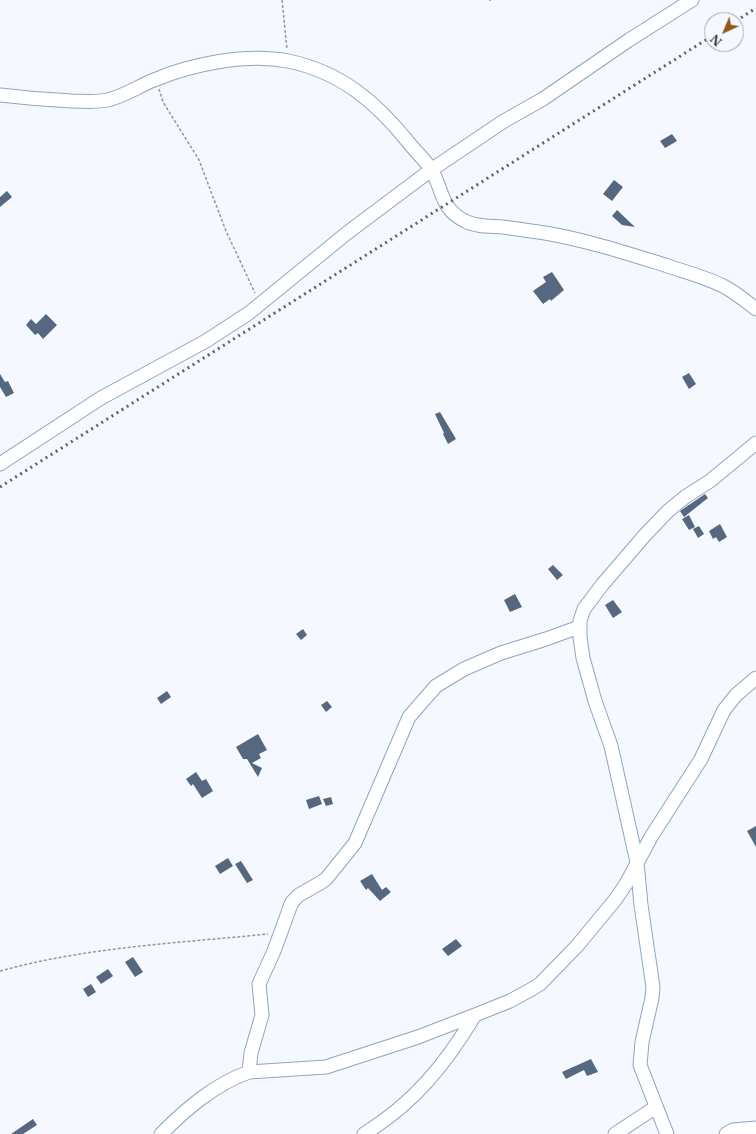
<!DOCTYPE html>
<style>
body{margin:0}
#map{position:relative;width:756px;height:1134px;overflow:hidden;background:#f5f9ff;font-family:"Libre Baskerville",serif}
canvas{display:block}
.north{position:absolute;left:704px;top:12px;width:40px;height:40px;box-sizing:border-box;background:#f5f9ff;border:1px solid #a1a7af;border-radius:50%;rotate:224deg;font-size:11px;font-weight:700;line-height:16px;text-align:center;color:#242c37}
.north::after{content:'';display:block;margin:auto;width:14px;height:18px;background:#935618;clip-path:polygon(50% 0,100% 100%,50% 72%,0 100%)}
</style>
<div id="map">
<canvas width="756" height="1134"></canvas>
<div class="north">N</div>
</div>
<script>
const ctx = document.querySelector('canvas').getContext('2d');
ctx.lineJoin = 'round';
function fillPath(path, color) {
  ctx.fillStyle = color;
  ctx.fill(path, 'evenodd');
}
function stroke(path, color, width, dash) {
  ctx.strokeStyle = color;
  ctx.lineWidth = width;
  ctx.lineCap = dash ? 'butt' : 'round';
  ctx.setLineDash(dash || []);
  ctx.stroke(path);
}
const building = new Path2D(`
 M 672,134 L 677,141 L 665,148 L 660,141 Z
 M 614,180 L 623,187 L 612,201 L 603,194 Z
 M 7,191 L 12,197 L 0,207 L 0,197 Z
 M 617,210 L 635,227 L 622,225 L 612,216 Z
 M 552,272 L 564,290 L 551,301 L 550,299 L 543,304 L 533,291 L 546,282 L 543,277 Z
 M 46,314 L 57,325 L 43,339 L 38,333 L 35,335 L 26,325 L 31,319 L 36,324 Z
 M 689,373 L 696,384 L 689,389 L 682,377 Z
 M 0,374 L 5,382 L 8,381 L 14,393 L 6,397 L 0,387 Z
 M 440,412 L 456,439 L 448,444 L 443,434 L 444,433 L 435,414 Z
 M 705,494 L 708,498 L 684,517 L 680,511 Z
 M 689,515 L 695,527 L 689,530 L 682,519 Z
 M 720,524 L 727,537 L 719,542 L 716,537 L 713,539 L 709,531 Z
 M 699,526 L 704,534 L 698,538 L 693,529 Z
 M 553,565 L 563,575 L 557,580 L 548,569 Z
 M 515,594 L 522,607 L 510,612 L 504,600 Z
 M 613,600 L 622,612 L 613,618 L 605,605 Z
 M 303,629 L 307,635 L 301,640 L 296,634 Z
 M 167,691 L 171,697 L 161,704 L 157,698 Z
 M 327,701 L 332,707 L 326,712 L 321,705 Z
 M 258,734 L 267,750 L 259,754 L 261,758 L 252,763 L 262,768 L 258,777 L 247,759 L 243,759 L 236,747 Z
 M 196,772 L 202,781 L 206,779 L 213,791 L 202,798 L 193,784 L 191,786 L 186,779 Z
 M 319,796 L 322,804 L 309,809 L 306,800 Z
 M 331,797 L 333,804 L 326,806 L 323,799 Z
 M 756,826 L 756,847 L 747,831 Z
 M 228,858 L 233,866 L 220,874 L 215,866 Z
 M 241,861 L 253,880 L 247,883 L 235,864 Z
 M 372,874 L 382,890 L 386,887 L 391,892 L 380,901 L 368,888 L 366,890 L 360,881 Z
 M 456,939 L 462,946 L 448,956 L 442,949 Z
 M 133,957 L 143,972 L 135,977 L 125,962 Z
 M 108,969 L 113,976 L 101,984 L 96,977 Z
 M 91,984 L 96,992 L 88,997 L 83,989 Z
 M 591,1059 L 598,1072 L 587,1076 L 584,1070 L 566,1079 L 562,1072 Z
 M 33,1119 L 37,1125 L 23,1134 L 11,1134 Z`);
const path = new Path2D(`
 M 282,0 L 287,49
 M 489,0 L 491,0
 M 159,89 L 163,102 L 199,160 L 226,231 L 255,293
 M 0,971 C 87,947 179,943 268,934`);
const minor = new Path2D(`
 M 0,95 C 24,98 48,100 72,101 C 85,101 99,103 111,99 C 126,95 139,86 154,80 C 192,64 246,53 288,61 C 341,72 376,102 409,143 C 416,152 425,160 431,169 C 443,189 440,209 465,221 C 476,227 490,226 503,227 C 517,229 531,231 545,233 C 586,240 626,253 665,265 C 685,272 706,277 725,287 C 736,293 746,301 756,309
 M 0,464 L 101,398 L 206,341 L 249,313 L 347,233 L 431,170 L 504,121 L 543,99 L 629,40 L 692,0
 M 249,1072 L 251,1053 L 262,1015 L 259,984 L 274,951 L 290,907 L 292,902 L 299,895 L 320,883 L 326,879 L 355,843 L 409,717 L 436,686 L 464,669 L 501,653 L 546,639 L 579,627
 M 161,1134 C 186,1109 215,1084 249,1072 L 326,1067 L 418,1037 L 475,1015 L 510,1001 L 532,989 L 540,984 L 577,946 L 615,900 L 626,884 L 651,837 L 701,759 L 724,710 L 736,695 L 756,678
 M 364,1134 C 414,1103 445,1065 475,1015
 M 615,1134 L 656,1107
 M 667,1134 L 640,1065 L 642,1042 L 652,998 L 653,987 L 641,905 L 637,862 L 611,746 L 595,701 L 583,658 L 580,637 L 580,621 L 584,609 L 602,585 L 645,535 L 668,511 L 685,497 L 710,481 L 756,443
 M 726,1134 L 733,1130 L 756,1128`);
const rail = new Path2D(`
 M 736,21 L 756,8
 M 0,487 L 712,36`);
fillPath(building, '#566780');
stroke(minor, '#91a4bf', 15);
stroke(path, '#9297a0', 1.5, [3, 2]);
stroke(minor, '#fff', 13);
stroke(rail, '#5c636c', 3, [2, 4]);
</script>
